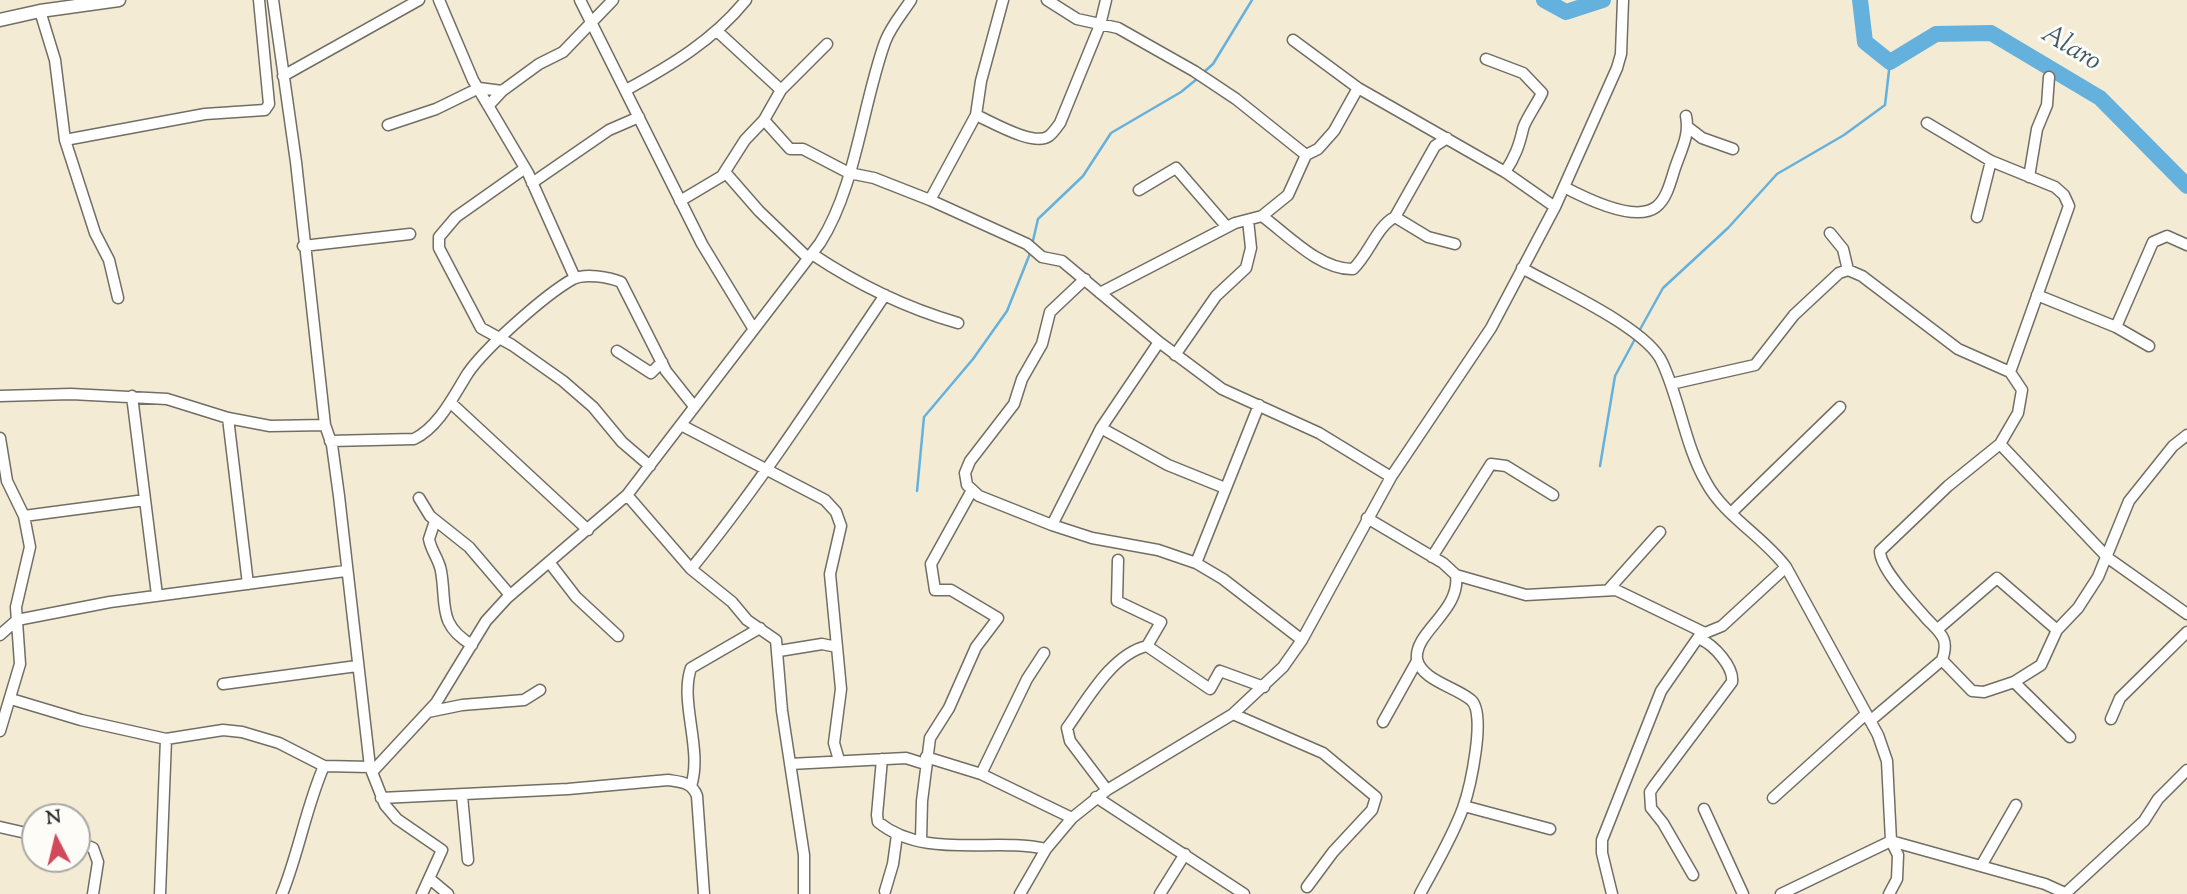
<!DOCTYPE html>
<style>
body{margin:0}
#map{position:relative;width:2187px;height:894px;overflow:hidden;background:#f3ebd4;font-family:"Sorts Mill Goudy",serif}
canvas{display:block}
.north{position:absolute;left:21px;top:803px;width:70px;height:70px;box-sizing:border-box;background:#fdfcf7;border:2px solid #a9a8a5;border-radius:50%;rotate:353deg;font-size:19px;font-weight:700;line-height:28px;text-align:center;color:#2b2b2b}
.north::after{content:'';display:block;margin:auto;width:24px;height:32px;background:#d1495b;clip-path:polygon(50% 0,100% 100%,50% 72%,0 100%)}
</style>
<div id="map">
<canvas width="2187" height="894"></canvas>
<div class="north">N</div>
</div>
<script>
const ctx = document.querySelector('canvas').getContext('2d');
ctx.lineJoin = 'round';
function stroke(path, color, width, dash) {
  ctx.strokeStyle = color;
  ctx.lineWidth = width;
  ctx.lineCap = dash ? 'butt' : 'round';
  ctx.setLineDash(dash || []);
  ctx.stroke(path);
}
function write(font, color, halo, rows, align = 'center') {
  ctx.font = font + ' "Sorts Mill Goudy",serif';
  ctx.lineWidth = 6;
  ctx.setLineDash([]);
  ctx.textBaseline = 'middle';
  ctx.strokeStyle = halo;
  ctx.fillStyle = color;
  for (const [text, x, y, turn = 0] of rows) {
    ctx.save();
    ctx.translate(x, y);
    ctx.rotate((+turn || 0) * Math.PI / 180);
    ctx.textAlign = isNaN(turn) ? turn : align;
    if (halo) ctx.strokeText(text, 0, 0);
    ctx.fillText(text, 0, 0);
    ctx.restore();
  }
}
const stream = new Path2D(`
 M 1204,72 L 1213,64 L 1252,0
 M 1032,245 L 1038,219 L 1083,176 L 1111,133 L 1181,92 L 1197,79
 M 1638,333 L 1663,288 L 1728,228 L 1777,174 L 1844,135 L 1885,105 L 1890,62
 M 1600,466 L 1615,376 L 1635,339
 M 917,491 L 924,417 L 973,359 L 1007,311 L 1031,251`);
const river = new Path2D(`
 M 1544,0 L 1566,12 L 1603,0
 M 1860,0 L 1865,42 L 1890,62 L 1936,34 L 1991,33 L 2100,98 L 2187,186`);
const minor = new Path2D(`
 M 273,0 L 296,162 L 325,425 L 332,445 L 339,496 L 370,767 L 385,805 L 397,819 L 442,850 L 422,894
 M 439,0 L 473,80 L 528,173 L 575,278
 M 580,0 L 702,244 L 753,328
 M 1047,0 L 1077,19 L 1118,28 L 1194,71 L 1236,99 L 1306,155
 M 40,11 L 55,60 L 65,140 L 95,233 L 109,260 L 118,298
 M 1293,40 L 1358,88
 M 1486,59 L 1523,73 L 1542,93 C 1538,102 1524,122 1523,129 C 1519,146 1515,157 1505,172
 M 283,76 L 419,0
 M 626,90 C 670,66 714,40 746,0
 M 781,90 L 827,44
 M 489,105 L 502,91 L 539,64 L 563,52 L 613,0
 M 976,115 C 992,122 1034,147 1049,136 C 1053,133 1057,127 1060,123 L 1100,25 L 1106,0
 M 764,120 L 790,149 L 803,149 L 849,173 L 874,178 L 930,200 L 1027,244 L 1042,257 L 1062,261 L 1159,342 L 1222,389 L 1319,433 L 1391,477
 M 1927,123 L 1991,161 L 2055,187 L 2064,195 L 2069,206 L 2010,372
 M 388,125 L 436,109 L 479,88 L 502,91
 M 1689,128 L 1702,138 L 1733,149
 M 65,140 L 205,114 L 265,110 L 269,104 L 259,0
 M 524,169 L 456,217 L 439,237 L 439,248 L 481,328 L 512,345 L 563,381 L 593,407 L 622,442 L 650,466
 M 725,172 L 759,211 L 808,258
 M 2029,177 L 2037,129 L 2047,105 L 2049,77
 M 532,183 L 609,130 L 639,117
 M 1564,187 C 1585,198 1635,223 1656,207 C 1667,199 1671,180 1675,168 C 1681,150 1690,135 1686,116
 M 1139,190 L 1176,168 L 1227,227
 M 930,200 L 976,115 L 981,81 L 1003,0
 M 680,201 L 722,176 L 745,140 L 764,120 L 781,90 L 717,31
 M 1262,216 C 1288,235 1320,270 1353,269 C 1369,254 1377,226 1395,217 L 1435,146 L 1447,138
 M 1395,217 L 1428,237 L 1455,244
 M 1977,217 L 1991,161
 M 1830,233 L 1843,249 L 1848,270
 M 303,246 L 410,234
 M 812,254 C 857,284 906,308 958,323
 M 1522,268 C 1557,288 1647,328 1662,362 C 1680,400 1685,446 1706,482 C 1724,516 1763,536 1786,567 L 1878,735 L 1887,761 L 1891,841 L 1898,855 L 1897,879 L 1889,894
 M 1085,279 L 1050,312 L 1042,344 L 1022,379 L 1014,404 L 970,461 L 965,473 L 967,485 L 979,496 L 1052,525 L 1092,538 L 1158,550 L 1196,563 L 1223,579 L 1302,640
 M 1100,293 L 1235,223 L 1262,216 L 1288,195 L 1306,155 L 1318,149 L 1334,131 L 1358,88 L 1505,172 L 1555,207
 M 2037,295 L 2116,327 L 2149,346
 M 2116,327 L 2153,242 L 2167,236 L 2187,245
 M 617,351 L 651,373 L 662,362
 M 1175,355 L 1216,296 L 1246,268 L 1251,248 L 1248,220
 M 1671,384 L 1755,365 L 1794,315 L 1839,273 L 1848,270 L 1862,276 L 1958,349 L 2010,372 L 2022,390 L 2018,413 L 2000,444 L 1948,486 L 1880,551 C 1880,569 1914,604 1926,618 C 1940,633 1950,638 1942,660 L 1870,721
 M 0,396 L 71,394 L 167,399 L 228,418 L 270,426 L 325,425
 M 132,396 L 157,595
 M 451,403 L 588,530
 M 228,418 L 248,584
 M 681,425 L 825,500 L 836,512 L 841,526 L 830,574 L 837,647
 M 1101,428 L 1168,465 L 1225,488
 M 0,438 L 7,481 L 24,516 L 30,547 L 16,607 L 20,664 L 0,731
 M 330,441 L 414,439 C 439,427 454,395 468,373 C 486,347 546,294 573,279 C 585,273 609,277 621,282 L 666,371 L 693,405
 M 2000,444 L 2108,558 L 2187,614
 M 627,495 L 691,569 L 732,602 L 747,620 L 776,640 L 782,711 L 804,855 L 804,894
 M 419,498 L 430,516 L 469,547 L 510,595
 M 1732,512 L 1840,407
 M 24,516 L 145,500
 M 1367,518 L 1443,563 L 1456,575 C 1461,611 1414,632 1417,659 C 1421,680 1456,687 1471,700 C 1487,713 1470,788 1463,808 C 1452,838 1435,866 1420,894
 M 435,521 L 429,539 C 431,551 439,559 441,571 C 447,605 437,624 472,645
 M 1052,525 L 1101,428 L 1159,342
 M 1432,557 L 1491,464 L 1506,466 L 1553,495
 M 1118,560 L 1117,601 L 1161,622 L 1147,646
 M 549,562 L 576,597 L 618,636
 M 1196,563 L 1259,405
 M 691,569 C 762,482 822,388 885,295
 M 1456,575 L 1526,595 L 1616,590 L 1705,633 L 1722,626 L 1786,567
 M 1609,589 L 1660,532
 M 1939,628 L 1997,578 L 2057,630
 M 0,635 L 17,620 L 110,602 L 345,571
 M 779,651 L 822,644 L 837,647 L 841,689 L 834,743 L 839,760
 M 1942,660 L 1972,691 L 1984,692 L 2014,682 L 2041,665 L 2057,630 L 2078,608 L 2098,577 L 2129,501 L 2173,446 L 2187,435
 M 2014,682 L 2070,737
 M 223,684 L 357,666
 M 11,699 L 81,720 L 166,739 L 223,730 L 242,732 L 279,743 L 324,766 L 370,767
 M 428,712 L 462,705 L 524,700 L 540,690
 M 1233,714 L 1323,753 L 1376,797 L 1372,810 L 1333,852 L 1307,887
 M 2111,719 L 2120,698 L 2187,632
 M 1383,722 L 1417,661
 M 926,757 L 981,774 L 1072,818
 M 882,759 L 877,815 L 878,822 C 925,860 992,837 1046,849
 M 790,764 L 906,758 L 925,764
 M 372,772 L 436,703 L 486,621 L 507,598 L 627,495 L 820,243 C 856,187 862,106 885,42 C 891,26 902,14 911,0
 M 981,774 L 1027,679 L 1044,653
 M 691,786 C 703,749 679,702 691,668 L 760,628
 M 1107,790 L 1070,741 L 1067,728 C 1087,700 1112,654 1147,646 L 1210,689 L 1220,671 L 1264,687
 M 462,796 L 468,860
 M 1096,797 L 1244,894
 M 381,798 L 568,789 L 668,780 C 681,782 692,782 697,796 L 704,894
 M 1773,798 L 1866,714
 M 1464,806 L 1550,829
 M 1704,809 L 1743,894
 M 0,827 L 35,835
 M 921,840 L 922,801 L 930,738 L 949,708 L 976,647 L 998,618 L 951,590 L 935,590 L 931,564 L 971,492
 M 77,842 L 93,848 L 98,862 L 93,894
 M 1981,866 L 2016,805
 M 1693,875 L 1663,823 L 1651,808 L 1650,792 L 1654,786 L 1732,682 C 1734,667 1714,645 1700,639
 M 430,879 L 448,894
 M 885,891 L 893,864 L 897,835
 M 2066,893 L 2144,821 L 2158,799 L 2187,770
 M 160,894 L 166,739
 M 282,894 C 299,852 306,807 324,766
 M 1020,894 L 1046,849 L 1072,818 L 1107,790 L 1233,714 L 1283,667 L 1302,640 L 1391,477 L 1491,328 L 1555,207 L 1617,68 L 1621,54 L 1623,0
 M 1160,894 L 1185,854
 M 1612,894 L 1602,853 L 1602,840 L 1661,691 L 1702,632
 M 1781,894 L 1891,841 L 2045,884 L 2067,894`);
const tertiary = new Path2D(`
 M 0,20 L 40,11 L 119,0`);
const waterNames = [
 ["Alaro",2070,50,31]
];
stroke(stream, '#65b1de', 2.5);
stroke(river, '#65b1de', 16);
stroke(minor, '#716e66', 13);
stroke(tertiary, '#716e66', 15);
stroke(minor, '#fff', 10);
stroke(tertiary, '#fff', 12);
write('italic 28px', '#3f5a6a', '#fdfcf7', waterNames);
</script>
